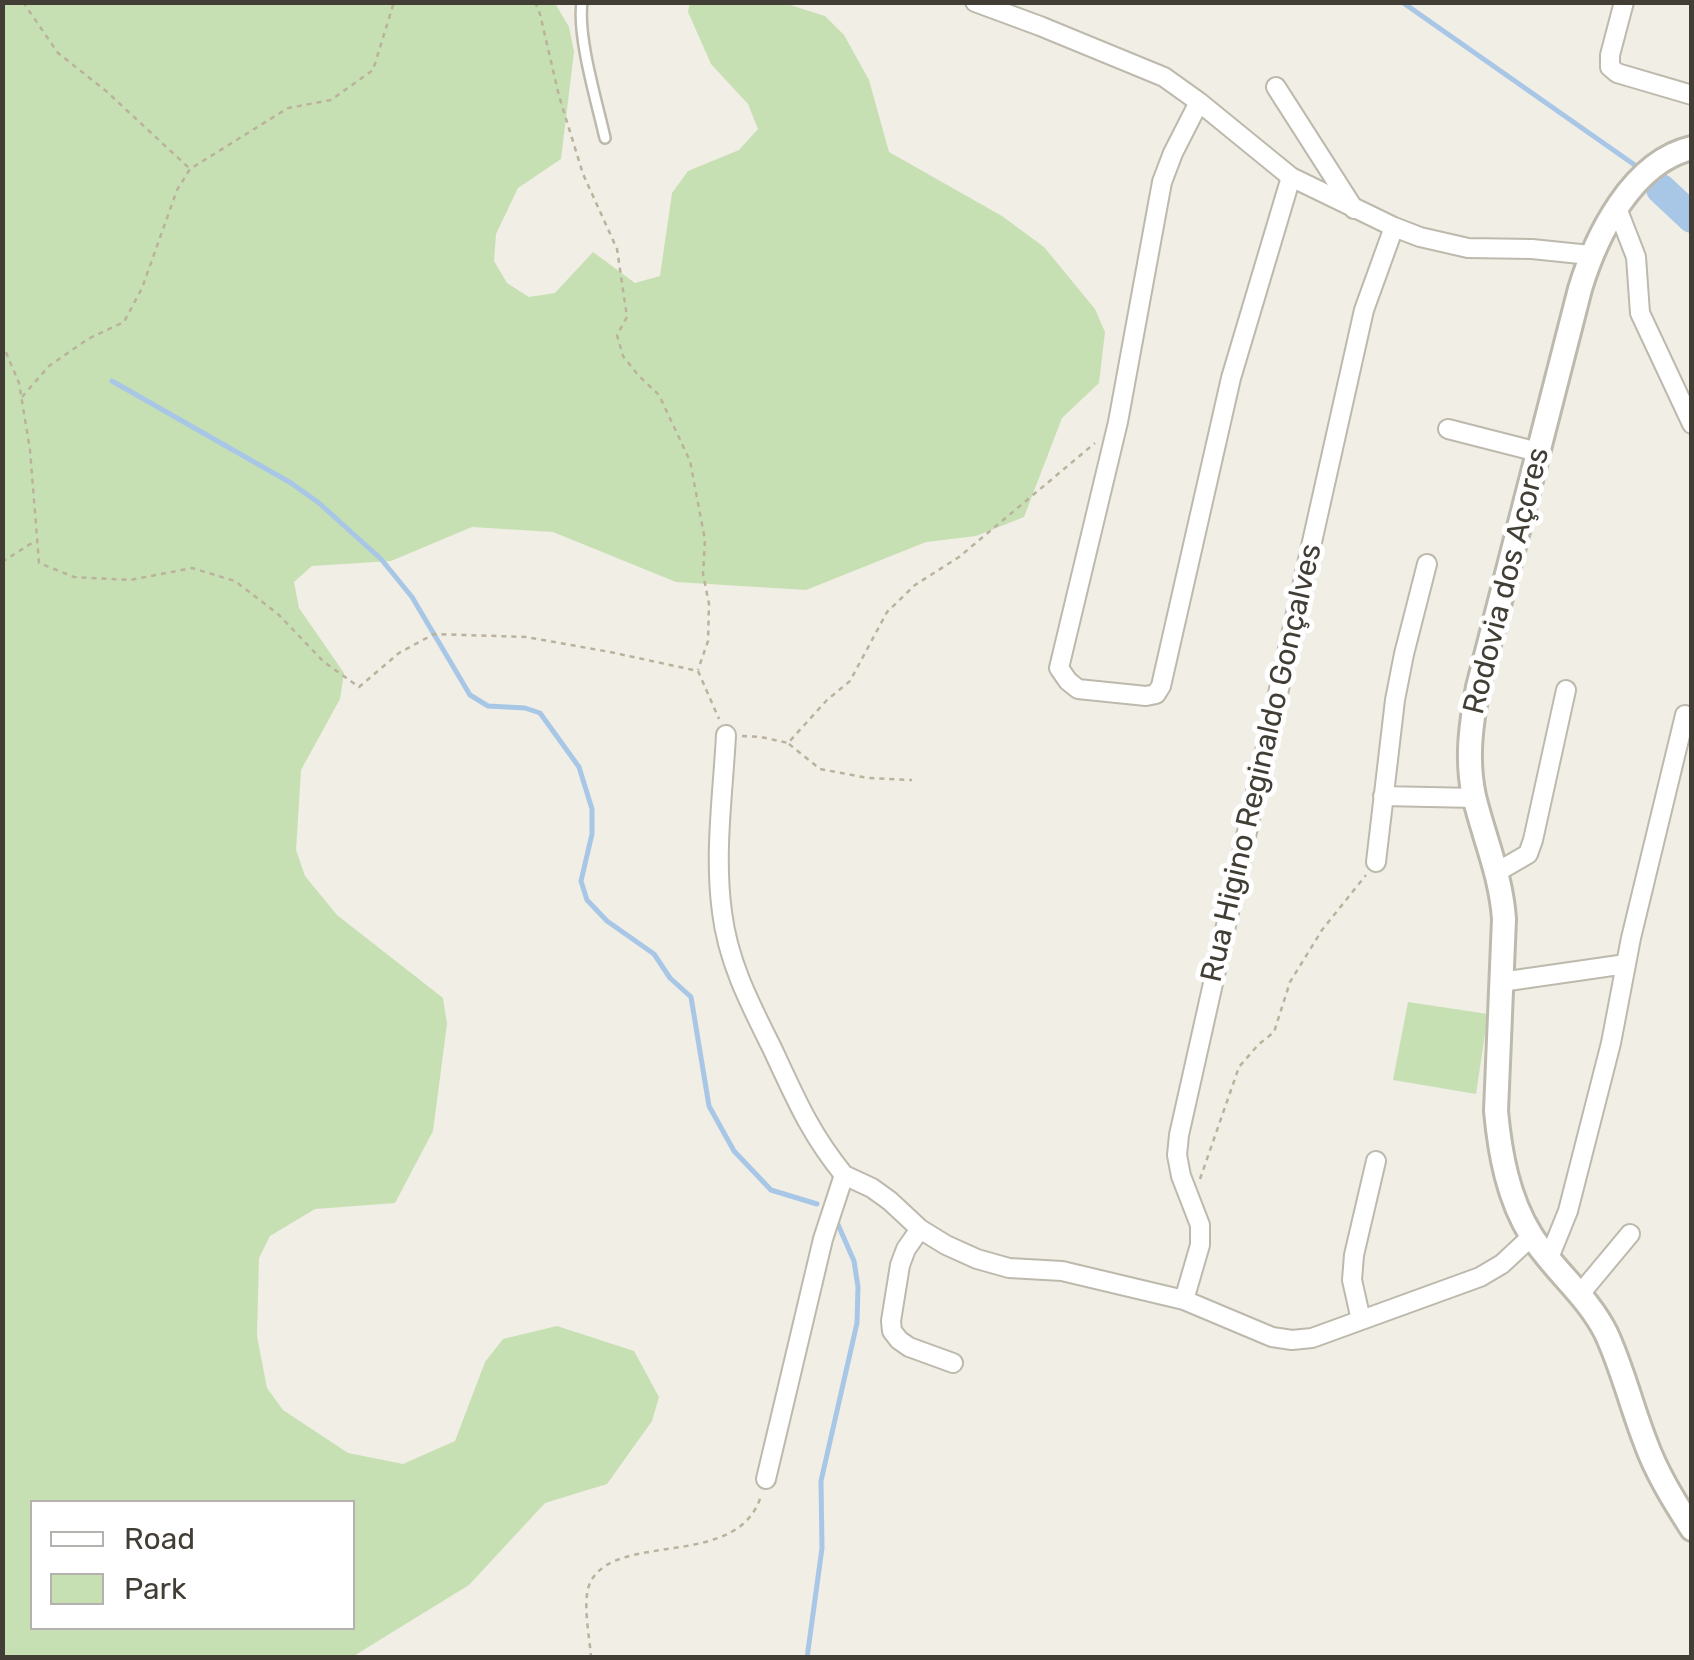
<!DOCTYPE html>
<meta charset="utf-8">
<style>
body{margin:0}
#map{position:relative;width:1694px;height:1660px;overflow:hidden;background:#f0eee5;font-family:Rubik,sans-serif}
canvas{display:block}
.frame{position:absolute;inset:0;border:5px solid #423e36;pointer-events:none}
.legend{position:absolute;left:30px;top:1500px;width:325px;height:130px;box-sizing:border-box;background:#fff;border:2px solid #b3b2af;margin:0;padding:12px 18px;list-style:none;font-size:30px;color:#423e36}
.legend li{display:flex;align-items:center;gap:20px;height:50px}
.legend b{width:50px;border:2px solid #b3b2af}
</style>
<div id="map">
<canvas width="1694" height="1660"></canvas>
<div class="frame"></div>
<ul class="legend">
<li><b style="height:12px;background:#fff"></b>Road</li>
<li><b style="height:28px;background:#c7e0b3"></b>Park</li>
</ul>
</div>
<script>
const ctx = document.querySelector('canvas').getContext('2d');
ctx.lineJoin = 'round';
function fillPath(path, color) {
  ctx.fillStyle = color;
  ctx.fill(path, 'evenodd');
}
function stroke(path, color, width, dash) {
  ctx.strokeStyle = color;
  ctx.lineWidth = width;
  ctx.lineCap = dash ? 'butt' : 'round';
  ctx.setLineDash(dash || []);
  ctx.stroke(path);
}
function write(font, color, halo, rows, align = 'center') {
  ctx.font = font + ' Rubik,sans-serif';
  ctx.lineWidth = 10;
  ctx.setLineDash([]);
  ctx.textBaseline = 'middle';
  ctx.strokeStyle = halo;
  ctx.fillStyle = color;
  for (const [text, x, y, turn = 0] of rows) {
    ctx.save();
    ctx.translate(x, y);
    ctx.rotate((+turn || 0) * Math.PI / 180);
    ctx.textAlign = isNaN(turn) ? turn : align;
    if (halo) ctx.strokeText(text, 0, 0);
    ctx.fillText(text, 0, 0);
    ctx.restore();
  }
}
const green = new Path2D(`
 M 3,2 L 555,3 L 569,27 L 574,52 L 561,159 L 518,188 L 496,234 L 494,261 L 507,283 L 529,297 L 555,293 L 593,252 L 635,283 L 660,276 L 672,193 L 688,171 L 739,150 L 758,129 L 748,104 L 711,64 L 688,12 L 690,3 L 784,3 L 825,16 L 844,35 L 869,80 L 889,152 L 1002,216 L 1044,247 L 1095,309 L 1105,332 L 1099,383 L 1062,418 L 1024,517 L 976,536 L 926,542 L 806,590 L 676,582 L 553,532 L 472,527 L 391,561 L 312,566 L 294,582 L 299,608 L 344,673 L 340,699 L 301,770 L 296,850 L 305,876 L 337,915 L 443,998 L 447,1024 L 433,1131 L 395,1203 L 315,1209 L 270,1236 L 259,1258 L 257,1336 L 267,1388 L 283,1410 L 348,1453 L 403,1464 L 455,1441 L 485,1362 L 503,1339 L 557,1326 L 634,1351 L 659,1397 L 652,1421 L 607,1484 L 545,1503 L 469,1585 L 352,1657 L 3,1657 ZM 32,1502 L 352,1502 L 352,1628 L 32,1628 Z
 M 1408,1002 L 1488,1014 L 1476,1094 L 1393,1080 Z`);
const stream = new Path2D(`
 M 1402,2 L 1639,168
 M 112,381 L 291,483 L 319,503 L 381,559 L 412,597 L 470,695 L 488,706 L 525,708 L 540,713 L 579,767 L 592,809 L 592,834 L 581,881 L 587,900 L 607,921 L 654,954 L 670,978 L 691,997 L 709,1106 L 734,1151 L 771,1190 L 817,1204
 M 807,1658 L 822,1548 L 821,1481 L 857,1323 L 858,1287 L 854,1261 L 836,1220`);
const river = new Path2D(`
 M 1661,189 L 1692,218`);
const path = new Path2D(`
 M 23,2 L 58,53 L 106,91 L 189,168
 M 535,2 L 540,14 L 559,96 L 583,174 L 617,249 L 627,317 L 617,335 L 623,356 L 638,375 L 659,395 L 690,461 L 705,540 L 703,574 L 709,604 L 708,641 L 698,670
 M 2,343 L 19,383 L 30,450 L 39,563 L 74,577 L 130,580 L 192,568 L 235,581 L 278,614 L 324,662 L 359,687 L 399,653 L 434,634 L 526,637 L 610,652 L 698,671 L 719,719
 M 22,397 L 49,366 L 88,339 L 124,322 L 142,288 L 177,190 L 190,169 L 288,108 L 331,100 L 373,70 L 394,2
 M 2,562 L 35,541
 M 742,736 L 761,737 L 788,743 L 827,700 L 850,681 L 887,612 L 915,585 L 959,557 L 1095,443
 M 789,744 L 820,769 L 868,778 L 912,780
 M 1200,1179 L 1239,1067 L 1258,1045 L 1274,1032 L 1290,982 L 1322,930 L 1366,875
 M 591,1658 C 590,1637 581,1599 591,1581 C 618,1531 738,1570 761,1496`);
const service = new Path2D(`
 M 582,2 C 577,37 597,102 605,138`);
const minor = new Path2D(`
 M 975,2 L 1040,26 L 1164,77 L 1199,102 L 1291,177 L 1394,227 L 1420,237 L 1468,248 L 1532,249 L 1590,255
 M 1624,2 L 1610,55 L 1610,67 L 1617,73 L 1692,95
 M 1276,87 L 1354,209
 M 1199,102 L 1173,153 L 1162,182 L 1118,422 L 1059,668 L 1068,681 L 1078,689 L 1146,696 L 1156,694 L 1161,686 L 1231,378 L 1291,177
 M 1617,208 L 1636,257 L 1640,313 L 1692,424
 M 1448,429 L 1538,452
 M 726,735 C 723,793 714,854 722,912 C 728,962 750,1004 772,1048 C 795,1097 809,1132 844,1175
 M 1383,796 L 1475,798
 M 1376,862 L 1395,700 L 1404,654 L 1427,564
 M 1497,872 L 1528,854 L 1533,840 L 1566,690
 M 1501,982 L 1626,964
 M 920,1229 L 906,1249 L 900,1265 L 891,1321 L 892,1331 L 899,1340 L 909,1347 L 953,1363
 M 1549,1258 L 1568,1211 L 1611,1043 L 1631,938 L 1685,715
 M 1580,1294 L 1630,1234
 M 1184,1300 L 1200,1245 L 1200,1225 L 1181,1176 L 1177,1155 L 1179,1135 L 1364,310 L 1394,227
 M 1361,1320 L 1352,1280 L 1354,1255 L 1376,1161
 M 766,1479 L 823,1239 L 844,1175 L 872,1188 L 890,1201 L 920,1229 L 946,1245 L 977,1259 L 1009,1268 L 1062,1271 L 1184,1300 L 1272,1337 L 1292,1340 L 1312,1338 L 1480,1277 L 1502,1264 L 1532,1236`);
const tertiary = new Path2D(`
 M 1692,148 C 1632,162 1596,236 1580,289 L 1478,687 C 1471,724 1466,759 1474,796 C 1484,838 1501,875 1504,919 L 1496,1111 C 1500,1154 1508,1198 1531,1235 C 1553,1270 1587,1295 1606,1333 C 1622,1367 1631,1405 1645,1441 C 1656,1472 1674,1501 1692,1529`);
const streetNames = [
 ["Rodovia dos Açores",1507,581,-76],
 ["Rua Higino Reginaldo Gonçalves",1262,763,-77]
];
fillPath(green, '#c7e0b3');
stroke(stream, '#a8c7e6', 5);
stroke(river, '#a8c7e6', 30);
stroke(service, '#bdb9ac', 14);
stroke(minor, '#bdb9ac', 22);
stroke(tertiary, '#bdb9ac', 28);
stroke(path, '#bab29c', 2.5, [5, 5]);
stroke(service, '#fff', 9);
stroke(minor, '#fff', 18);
stroke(tertiary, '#fff', 22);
write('30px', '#423e36', '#fff', streetNames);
</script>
